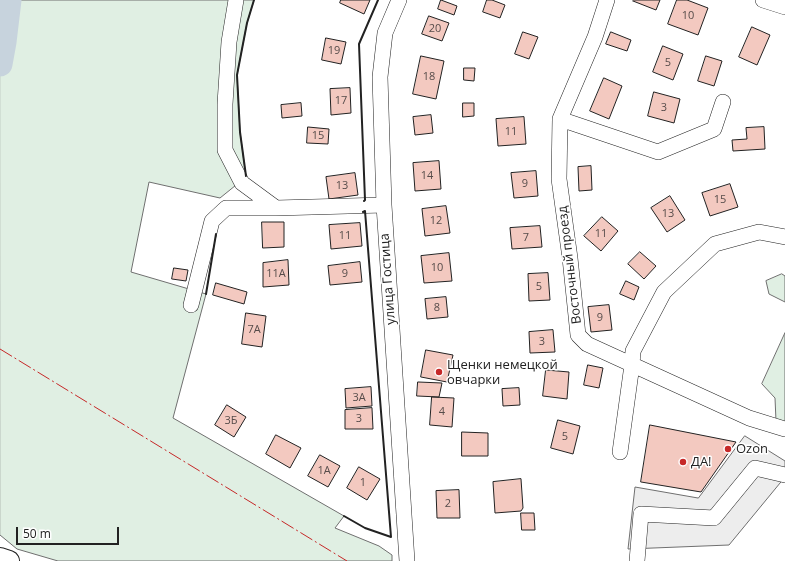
<!DOCTYPE html>
<meta charset="utf-8">
<style>
body{margin:0}
#map{position:relative;width:785px;height:561px;overflow:hidden;background:#fff;font-family:"Open Sans",sans-serif}
canvas{display:block}
.scale{position:absolute;left:16px;top:527px;width:103px;height:18px;box-sizing:border-box;border:2px solid #222;border-top:0;padding-left:5px;font-size:12px;line-height:14px;white-space:nowrap;color:#222;-webkit-text-stroke:3px #fff;paint-order:stroke}
</style>
<div id="map">
<canvas width="785" height="561"></canvas>
<div class="scale">50 m</div>
</div>
<script>
const ctx = document.querySelector('canvas').getContext('2d');
ctx.lineJoin = 'round';
function fillPath(path, color) {
  ctx.fillStyle = color;
  ctx.fill(path, 'evenodd');
}
function stroke(path, color, width, dash) {
  ctx.strokeStyle = color;
  ctx.lineWidth = width;
  ctx.lineCap = dash ? 'butt' : 'round';
  ctx.setLineDash(dash || []);
  ctx.stroke(path);
}
function write(font, color, halo, rows, align = 'center') {
  ctx.font = font + ' "Open Sans",sans-serif';
  ctx.lineWidth = 3;
  ctx.setLineDash([]);
  ctx.textBaseline = 'middle';
  ctx.strokeStyle = halo;
  ctx.fillStyle = color;
  for (const [text, x, y, turn = 0] of rows) {
    ctx.save();
    ctx.translate(x, y);
    ctx.rotate((+turn || 0) * Math.PI / 180);
    ctx.textAlign = isNaN(turn) ? turn : align;
    if (halo) ctx.strokeText(text, 0, 0);
    ctx.fillText(text, 0, 0);
    ctx.restore();
  }
}
const green = new Path2D(`
 M 0,0 L 254,0 L 247,23 L 237,75 L 240,132 L 246,177 L 220,198 L 149,182 L 131,272 L 206,294 L 173,418 L 344,516 L 335,528 L 379,546 L 392,555 L 392,561 L 58,561 L 17,549 L 0,535 Z
 M 782,274 L 785,276 L 785,302 L 769,294 L 766,281 Z
 M 785,333 L 785,422 L 776,421 L 775,398 L 762,384 Z`);
const parking = new Path2D(`
 M 745,436 L 785,461 L 785,477 L 729,545 L 628,549 L 635,487 L 698,498 Z`);
const river = new Path2D(`
 M 0,64 L 4,42 L 9,0`);
const building = new Path2D(`
 M 341,0 L 370,0 L 364,14 L 340,3 Z
 M 441,0 L 457,6 L 454,15 L 438,9 Z
 M 487,0 L 492,0 L 505,5 L 500,18 L 483,12 Z
 M 634,0 L 660,0 L 656,10 L 633,1 Z
 M 677,0 L 687,0 L 708,8 L 698,35 L 668,24 Z
 M 429,16 L 449,23 L 442,41 L 422,34 Z
 M 752,27 L 770,35 L 757,65 L 739,57 Z
 M 523,32 L 538,37 L 529,59 L 515,54 Z
 M 611,32 L 631,40 L 627,51 L 606,44 Z
 M 326,38 L 346,42 L 341,64 L 322,60 Z
 M 663,46 L 683,54 L 673,80 L 653,72 Z
 M 421,56 L 444,61 L 436,99 L 413,94 Z
 M 706,56 L 722,61 L 714,86 L 698,81 Z
 M 464,68 L 475,68 L 474,81 L 464,80 Z
 M 604,78 L 622,86 L 609,119 L 590,111 Z
 M 350,88 L 351,113 L 331,115 L 330,89 Z
 M 654,92 L 680,99 L 674,123 L 648,116 Z
 M 301,103 L 302,116 L 282,118 L 281,105 Z
 M 463,103 L 474,103 L 474,116 L 463,117 Z
 M 431,115 L 433,133 L 415,135 L 413,117 Z
 M 524,117 L 526,144 L 498,146 L 496,119 Z
 M 308,127 L 329,129 L 328,144 L 307,143 Z
 M 764,127 L 765,149 L 733,151 L 732,140 L 747,139 L 746,128 Z
 M 439,161 L 441,189 L 415,191 L 413,163 Z
 M 591,166 L 592,190 L 579,191 L 578,167 Z
 M 536,171 L 538,196 L 514,198 L 511,173 Z
 M 355,173 L 358,195 L 329,199 L 326,177 Z
 M 730,184 L 738,207 L 710,216 L 702,193 Z
 M 670,196 L 685,220 L 667,232 L 651,208 Z
 M 446,206 L 450,233 L 425,236 L 422,209 Z
 M 602,217 L 618,231 L 601,251 L 584,236 Z
 M 262,222 L 284,222 L 284,247 L 263,248 Z
 M 360,223 L 362,246 L 331,249 L 329,225 Z
 M 540,226 L 542,247 L 512,249 L 510,228 Z
 M 640,252 L 656,266 L 644,279 L 628,264 Z
 M 449,253 L 452,281 L 424,283 L 421,256 Z
 M 288,260 L 289,285 L 263,287 L 263,263 Z
 M 360,262 L 362,282 L 330,285 L 328,266 Z
 M 174,268 L 188,270 L 186,281 L 172,279 Z
 M 548,273 L 550,300 L 529,301 L 528,274 Z
 M 626,281 L 639,287 L 634,300 L 620,294 Z
 M 216,283 L 247,292 L 244,304 L 213,295 Z
 M 446,297 L 448,317 L 427,319 L 425,299 Z
 M 609,305 L 612,330 L 591,332 L 588,307 Z
 M 246,313 L 266,316 L 262,347 L 242,344 Z
 M 553,330 L 555,352 L 530,353 L 529,332 Z
 M 426,350 L 453,355 L 447,382 L 421,377 Z
 M 588,365 L 603,368 L 599,388 L 584,385 Z
 M 546,370 L 569,372 L 567,399 L 543,396 Z
 M 418,382 L 442,383 L 439,397 L 417,396 Z
 M 371,387 L 372,406 L 346,408 L 345,389 Z
 M 519,388 L 520,405 L 503,406 L 502,389 Z
 M 432,397 L 454,398 L 452,427 L 430,425 Z
 M 227,405 L 246,417 L 234,437 L 215,425 Z
 M 372,408 L 373,429 L 345,429 L 345,410 Z
 M 558,420 L 580,426 L 573,454 L 551,448 Z
 M 650,425 L 736,442 L 701,492 L 641,482 Z
 M 462,432 L 488,433 L 488,456 L 462,456 Z
 M 276,435 L 301,448 L 290,468 L 266,454 Z
 M 320,455 L 340,466 L 328,487 L 308,476 Z
 M 359,467 L 380,479 L 367,500 L 347,488 Z
 M 521,479 L 523,508 L 521,511 L 495,513 L 493,482 Z
 M 459,490 L 460,518 L 437,518 L 436,491 Z
 M 521,513 L 534,513 L 535,530 L 522,530 Z`);
const minor = new Path2D(`
 M 236,0 L 229,42 L 225,104 L 225,150 L 242,183 L 276,208 L 384,205
 M 399,0 L 385,33 L 380,77 L 384,205 L 407,561
 M 607,0 L 595,37 L 560,119 L 559,179 L 570,258 L 578,335 L 587,344 L 749,418 L 785,429
 M 763,0 L 785,7
 M 560,119 L 658,152 L 714,129 L 723,102
 M 191,305 L 212,221 L 226,208 L 276,208
 M 620,452 L 632,365 L 633,351 L 664,292 L 715,244 L 759,232 L 785,237
 M 637,561 L 641,514 L 714,518 L 755,468 L 785,475`);
const major = new Path2D(`
 M 0,558 L 9,561`);
const wall = new Path2D(`
 M 246,176 L 240,132 L 237,75 L 247,23 L 254,0
 M 364,201 L 365,200 L 359,44 L 378,0
 M 206,294 L 216,234
 M 344,516 L 365,528 L 391,537 L 365,211 L 363,212`);
const power = new Path2D(`
 M 0,349 L 347,561`);
const markers = [
 [439,372,4,"#c62828"],
 [728,449,4,"#c62828"],
 [683,462,4,"#c62828"]
];
const numberNames = [
 ["10",688,16],
 ["20",435,29],
 ["19",334,51],
 ["5",668,63],
 ["18",429,77],
 ["17",341,101],
 ["3",664,108],
 ["11",511,132],
 ["15",318,136],
 ["14",427,176],
 ["9",525,184],
 ["13",342,186],
 ["15",720,200],
 ["13",668,214],
 ["12",436,221],
 ["11",601,234],
 ["11",345,236],
 ["7",526,238],
 ["10",437,268],
 ["11А",276,274],
 ["9",345,274],
 ["5",539,287],
 ["8",437,308],
 ["9",600,318],
 ["7А",254,330],
 ["3",542,342],
 ["3А",359,398],
 ["4",442,412],
 ["3",359,419],
 ["3Б",231,421],
 ["5",565,437],
 ["1А",324,471],
 ["1",363,483],
 ["2",448,504]
];
const streetNames = [
 ["Восточный проезд",570,265,-97],
 ["улица Гостица",388,279,-94]
];
const poiNames = [
 ["Щенки немецкой",447,365],
 ["овчарки",447,380],
 ["Ozon",736,449],
 ["ДА!",691,462]
];
fillPath(green, '#e0efe3');
stroke(green, '#6f6f6f', 1);
fillPath(parking, '#ededed');
stroke(parking, '#6f6f6f', 1);
stroke(river, '#c7d3dd', 25);
fillPath(building, '#f3c9c0');
stroke(building, '#222', 1);
stroke(minor, '#222', 16);
stroke(major, '#222', 22);
stroke(minor, '#fff', 15);
stroke(major, '#fff', 20);
stroke(wall, '#222', 2);
stroke(power, '#c62828', 1, [14, 3, 2, 3]);
for (const [x, y, r, color] of markers) {
  const dot = new Path2D();
  dot.arc(x, y, r, 0, 2 * Math.PI);
  ctx.fillStyle = color;
  ctx.fill(dot);
  stroke(dot, '#fff', 1.5);
}
write('11px', '#564c4a', null, numberNames);
write('13px', '#222', '#fff', streetNames);
write('13px', '#222', '#fff', poiNames, 'left');
</script>
